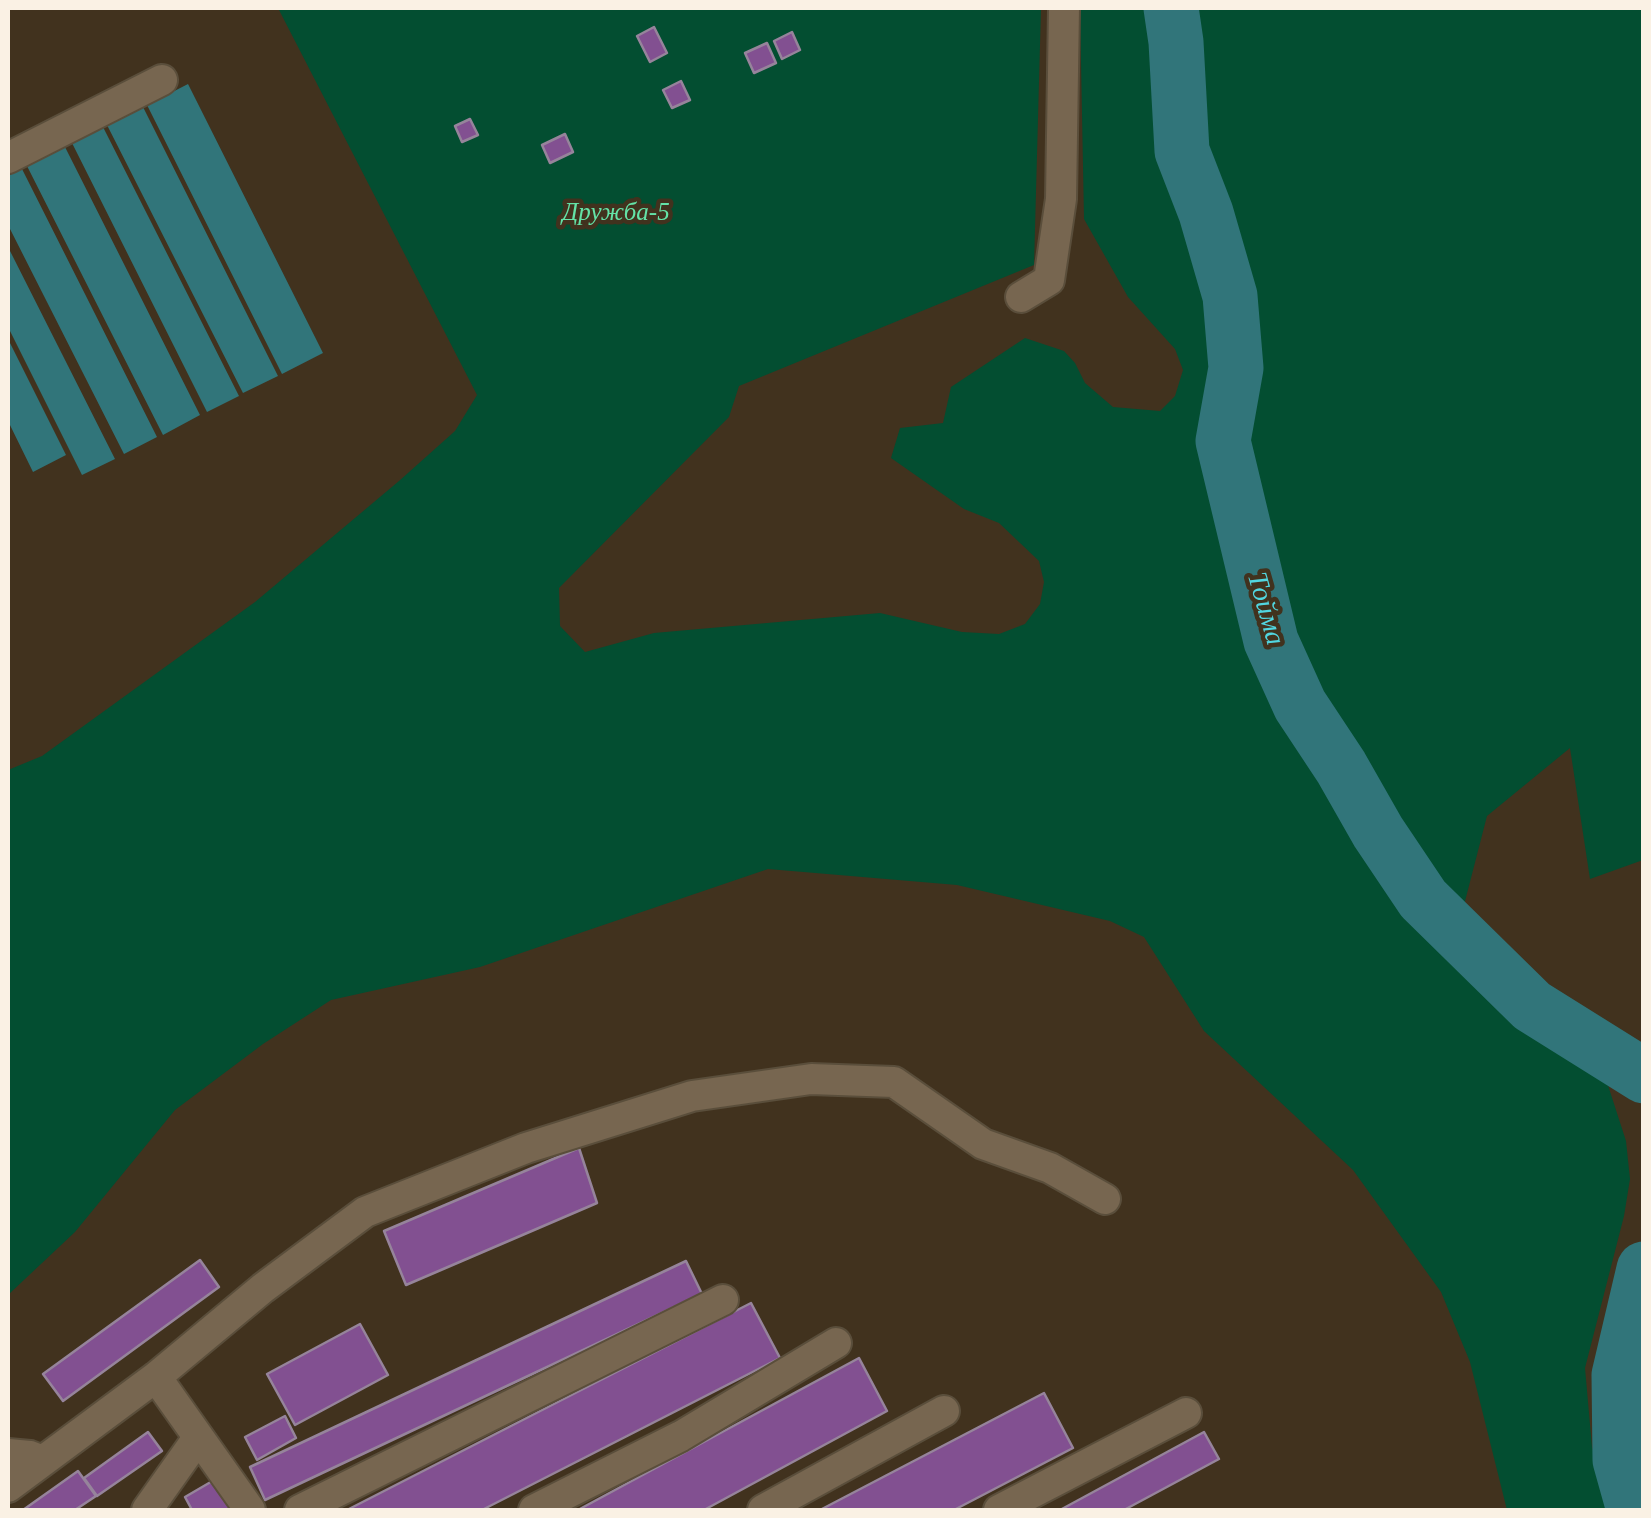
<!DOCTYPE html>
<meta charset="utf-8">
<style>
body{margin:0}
#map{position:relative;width:1651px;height:1518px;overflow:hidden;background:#41321e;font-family:"Times New Roman",serif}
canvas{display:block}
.frame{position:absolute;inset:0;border:10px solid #faf1e4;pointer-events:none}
</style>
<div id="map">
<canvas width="1651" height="1518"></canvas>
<div class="frame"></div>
</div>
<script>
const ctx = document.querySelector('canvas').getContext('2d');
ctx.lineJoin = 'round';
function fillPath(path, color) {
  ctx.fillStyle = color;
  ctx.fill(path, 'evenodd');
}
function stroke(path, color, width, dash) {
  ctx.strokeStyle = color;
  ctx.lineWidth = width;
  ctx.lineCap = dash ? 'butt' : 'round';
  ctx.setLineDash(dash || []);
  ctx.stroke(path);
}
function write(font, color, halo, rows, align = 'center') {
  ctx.font = font + ' "Times New Roman",serif';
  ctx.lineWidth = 9;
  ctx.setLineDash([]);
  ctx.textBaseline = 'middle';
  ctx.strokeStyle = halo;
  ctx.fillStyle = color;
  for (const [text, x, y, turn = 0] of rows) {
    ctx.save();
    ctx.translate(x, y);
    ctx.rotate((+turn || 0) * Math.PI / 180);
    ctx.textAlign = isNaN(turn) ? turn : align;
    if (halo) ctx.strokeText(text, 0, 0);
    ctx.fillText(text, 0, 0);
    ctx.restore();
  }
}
const green = new Path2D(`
 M 278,8 L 1041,8 L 1034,265 L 739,386 L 729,417 L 559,588 L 560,626 L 585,652 L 654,633 L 880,613 L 962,632 L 999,634 L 1025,624 L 1040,604 L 1044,582 L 1039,561 L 999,523 L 964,509 L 891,458 L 900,428 L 943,423 L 951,387 L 1025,338 L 1064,351 L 1075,363 L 1085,383 L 1113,407 L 1160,411 L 1175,396 L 1183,370 L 1175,349 L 1128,297 L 1084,219 L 1080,8 L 1643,8 L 1643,860 L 1590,879 L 1570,748 L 1487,816 L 1463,909 L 1595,1045 L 1626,1141 L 1630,1179 L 1624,1216 L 1585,1368 L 1592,1447 L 1613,1510 L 1507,1510 L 1470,1362 L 1441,1292 L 1353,1170 L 1204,1031 L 1144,937 L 1110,921 L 957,885 L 768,869 L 480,967 L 331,1000 L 263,1044 L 175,1110 L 75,1232 L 8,1295 L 8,770 L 42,756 L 255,602 L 399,481 L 455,431 L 477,395 Z`);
const water = new Path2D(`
 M 188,84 L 323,353 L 282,374 L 147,105 Z
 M 143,107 L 278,376 L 243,393 L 107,125 Z
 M 103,127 L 239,396 L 207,412 L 72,143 Z
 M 65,147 L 200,415 L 163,435 L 27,166 Z
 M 22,169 L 157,437 L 124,454 L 8,225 L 8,176 Z
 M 8,247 L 115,459 L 82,475 L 8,327 Z
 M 10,343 L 66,455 L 33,472 L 8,421 L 8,344 Z`);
const river = new Path2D(`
 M 1171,8 L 1176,42 L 1182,151 L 1206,213 L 1230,296 L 1236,368 L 1223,441 L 1271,641 L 1300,705 L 1341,767 L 1378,832 L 1423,899 L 1532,1006 L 1644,1076
 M 1634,1510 L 1620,1460 L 1619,1375 L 1644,1269`);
const building = new Path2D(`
 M 654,27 L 667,53 L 650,62 L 637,36 Z
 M 792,32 L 800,50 L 782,59 L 774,41 Z
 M 767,43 L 776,63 L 754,73 L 745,53 Z
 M 681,81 L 690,100 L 672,108 L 663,90 Z
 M 470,119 L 478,135 L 462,142 L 455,126 Z
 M 565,134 L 573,152 L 550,163 L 542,145 Z
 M 579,1148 L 597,1203 L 406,1285 L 384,1231 Z
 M 200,1260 L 219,1287 L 63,1401 L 43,1374 Z
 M 686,1261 L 702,1294 L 265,1500 L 250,1467 Z
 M 751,1303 L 780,1358 L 482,1510 L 347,1510 Z
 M 360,1324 L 388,1375 L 295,1425 L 267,1374 Z
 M 859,1358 L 887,1411 L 704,1510 L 578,1510 Z
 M 1044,1393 L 1073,1448 L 954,1510 L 820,1510 Z
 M 285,1416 L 296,1438 L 257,1460 L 245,1437 Z
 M 148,1432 L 162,1451 L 97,1496 L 84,1478 Z
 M 1204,1432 L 1219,1459 L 1124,1510 L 1060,1510 Z
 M 78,1471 L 96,1496 L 75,1510 L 23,1510 Z
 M 221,1476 L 242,1510 L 192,1510 L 185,1497 Z`);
const minor = new Path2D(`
 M 8,158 L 162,80
 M 1021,297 L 1049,280 L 1061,199 L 1064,8
 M 156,1377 L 250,1510
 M 8,1454 L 30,1456 L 43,1461
 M 8,1487 L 156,1377 L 263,1288 L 365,1212 L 526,1148 L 692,1096 L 811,1079 L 894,1082 L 983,1144 L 1050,1168 L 1105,1199
 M 147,1510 L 198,1438
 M 300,1510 L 723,1300
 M 534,1510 L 681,1436 L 836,1343
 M 763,1510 L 944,1411
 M 999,1510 L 1186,1413`);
const parkNames = [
 ["Дружба-5",616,213]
];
const waterNames = [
 ["Тойма",1265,609,74]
];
fillPath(green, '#034e31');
fillPath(water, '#31757a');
stroke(river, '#31757a', 55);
fillPath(building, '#825091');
stroke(building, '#96849b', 2.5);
stroke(minor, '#5a4e3b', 34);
stroke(minor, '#776650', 30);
write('italic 25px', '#64e3a7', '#41321e', parkNames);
write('italic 28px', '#51d6e0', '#41321e', waterNames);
</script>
